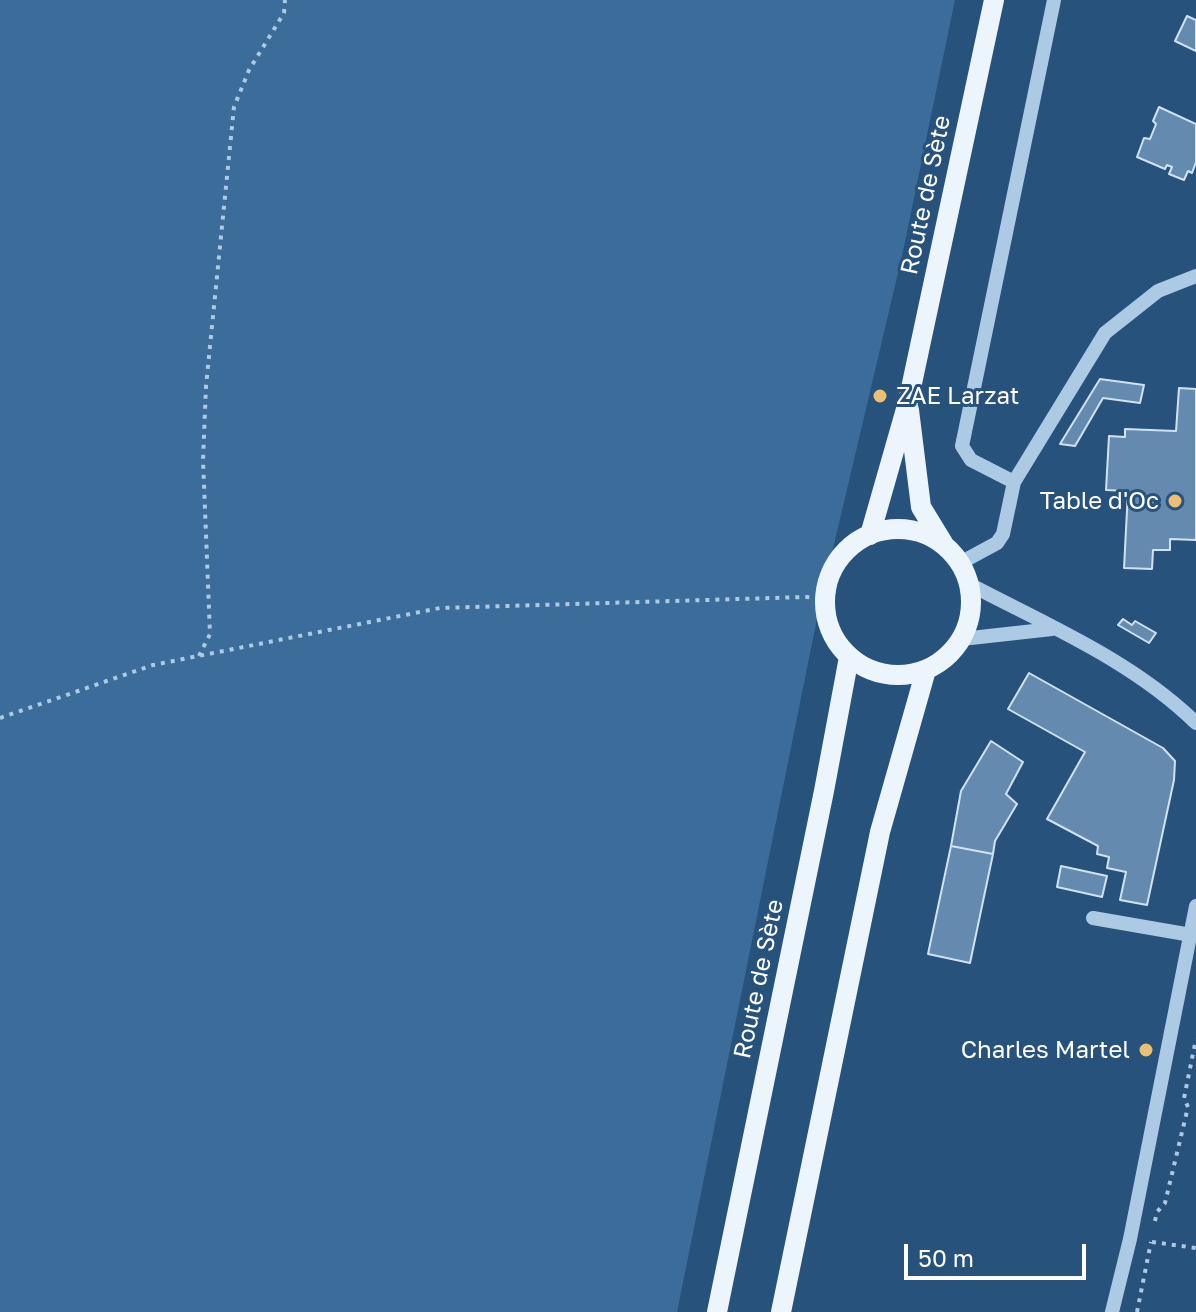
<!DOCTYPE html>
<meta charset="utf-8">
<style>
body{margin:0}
#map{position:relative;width:1196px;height:1312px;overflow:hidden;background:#27527c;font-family:"Golos Text",sans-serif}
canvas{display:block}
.scale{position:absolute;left:904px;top:1244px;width:182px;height:36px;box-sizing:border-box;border:4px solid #fff;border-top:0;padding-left:10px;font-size:24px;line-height:28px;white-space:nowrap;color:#fff;-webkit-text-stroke:6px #27527c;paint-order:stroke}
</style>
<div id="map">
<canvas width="1196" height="1312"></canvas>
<div class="scale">50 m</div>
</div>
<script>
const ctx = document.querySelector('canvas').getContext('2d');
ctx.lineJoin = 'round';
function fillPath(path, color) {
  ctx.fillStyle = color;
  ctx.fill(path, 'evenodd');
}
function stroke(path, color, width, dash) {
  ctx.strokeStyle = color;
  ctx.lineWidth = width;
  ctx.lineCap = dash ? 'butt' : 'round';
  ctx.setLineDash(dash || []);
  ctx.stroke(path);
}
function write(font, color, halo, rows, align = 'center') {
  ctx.font = font + ' "Golos Text",sans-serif';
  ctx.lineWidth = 6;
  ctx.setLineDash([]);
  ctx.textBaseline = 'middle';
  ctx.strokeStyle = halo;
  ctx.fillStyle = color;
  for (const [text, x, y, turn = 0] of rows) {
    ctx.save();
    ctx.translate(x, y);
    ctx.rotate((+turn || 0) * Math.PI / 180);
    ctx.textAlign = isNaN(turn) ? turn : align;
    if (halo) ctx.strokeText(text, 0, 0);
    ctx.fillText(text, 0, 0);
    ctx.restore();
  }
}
const green = new Path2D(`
 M 0,0 L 955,0 L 902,256 L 820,604 L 677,1312 L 0,1312 Z`);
const building = new Path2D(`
 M 1187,16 L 1196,20 L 1196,51 L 1175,41 Z
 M 1159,107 L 1196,124 L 1196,162 L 1192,173 L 1188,171 L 1184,180 L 1169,174 L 1172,167 L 1167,165 L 1165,169 L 1137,157 L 1144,138 L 1150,139 L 1156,124 L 1153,121 Z
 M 1100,379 L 1144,385 L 1140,403 L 1103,398 L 1075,446 L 1060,444 Z
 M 1179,388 L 1196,389 L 1196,540 L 1170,539 L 1170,550 L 1153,550 L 1152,569 L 1124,568 L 1128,491 L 1106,490 L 1109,436 L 1125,437 L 1125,429 L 1176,431 Z
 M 1123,619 L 1132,625 L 1135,621 L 1156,633 L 1149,643 L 1118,625 Z
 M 1029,673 L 1163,748 L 1175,761 L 1174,780 L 1147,905 L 1120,900 L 1126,872 L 1107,868 L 1109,857 L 1097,854 L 1098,846 L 1047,819 L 1085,752 L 1008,709 Z
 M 991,741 L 1023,762 L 1006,794 L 1017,804 L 995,841 L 993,854 L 951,846 L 961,791 Z
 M 951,846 L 993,854 L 970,963 L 928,954 Z
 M 1061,866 L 1107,876 L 1102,897 L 1057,887 Z`);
const path = new Path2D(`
 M 199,656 L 210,634 L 203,460 L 206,386 L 234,107 L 249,70 L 284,13 L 285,0
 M 0,718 L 153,665 L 440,608 L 806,597 L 825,599
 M 1155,1221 L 1157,1212 L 1165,1203 L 1188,1107 L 1184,1098 L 1196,1039
 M 1152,1242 L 1196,1248
 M 1137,1312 L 1151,1242`);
const minor = new Path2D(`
 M 1014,482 L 971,460 L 962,446 L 1054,0
 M 960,563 L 997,543 L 1003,534 L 1014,482 L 1105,333 L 1158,291 L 1196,276
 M 969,584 C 1047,625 1133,661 1196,723
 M 962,639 L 1052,629
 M 1093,918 L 1191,935
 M 1112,1312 L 1130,1239 L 1196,906`);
const major = new Path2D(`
 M 909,410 L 921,507 L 943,543
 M825 602a73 73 0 1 1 146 0a73 73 0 1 1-146 0Z
 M 870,535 L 908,402 L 994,0
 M 717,1312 L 824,791 L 849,657
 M 781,1312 L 880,832 L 926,670`);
const markers = [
 [880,396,8,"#ecc072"],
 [1175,501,8,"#ecc072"],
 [1146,1050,8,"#ecc072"]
];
const streetNames = [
 ["Route de Sète",926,195,-78],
 ["Route de Sète",759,979,-78]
];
const poiNames = [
 ["ZAE Larzat",896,396,"left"],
 ["Table d'Oc",1159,501],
 ["Charles Martel",1130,1050]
];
fillPath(green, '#3b6c9a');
fillPath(building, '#648baf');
stroke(building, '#cfe2f4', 2);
stroke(path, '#accae4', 4, [4, 6]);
stroke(minor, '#accae4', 14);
stroke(major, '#ecf4fc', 20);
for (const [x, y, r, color] of markers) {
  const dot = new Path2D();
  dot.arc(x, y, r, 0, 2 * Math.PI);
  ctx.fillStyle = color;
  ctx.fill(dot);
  stroke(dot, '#27527c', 3);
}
write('24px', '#fff', '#27527c', streetNames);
write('24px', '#fff', '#27527c', poiNames, 'right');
</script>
